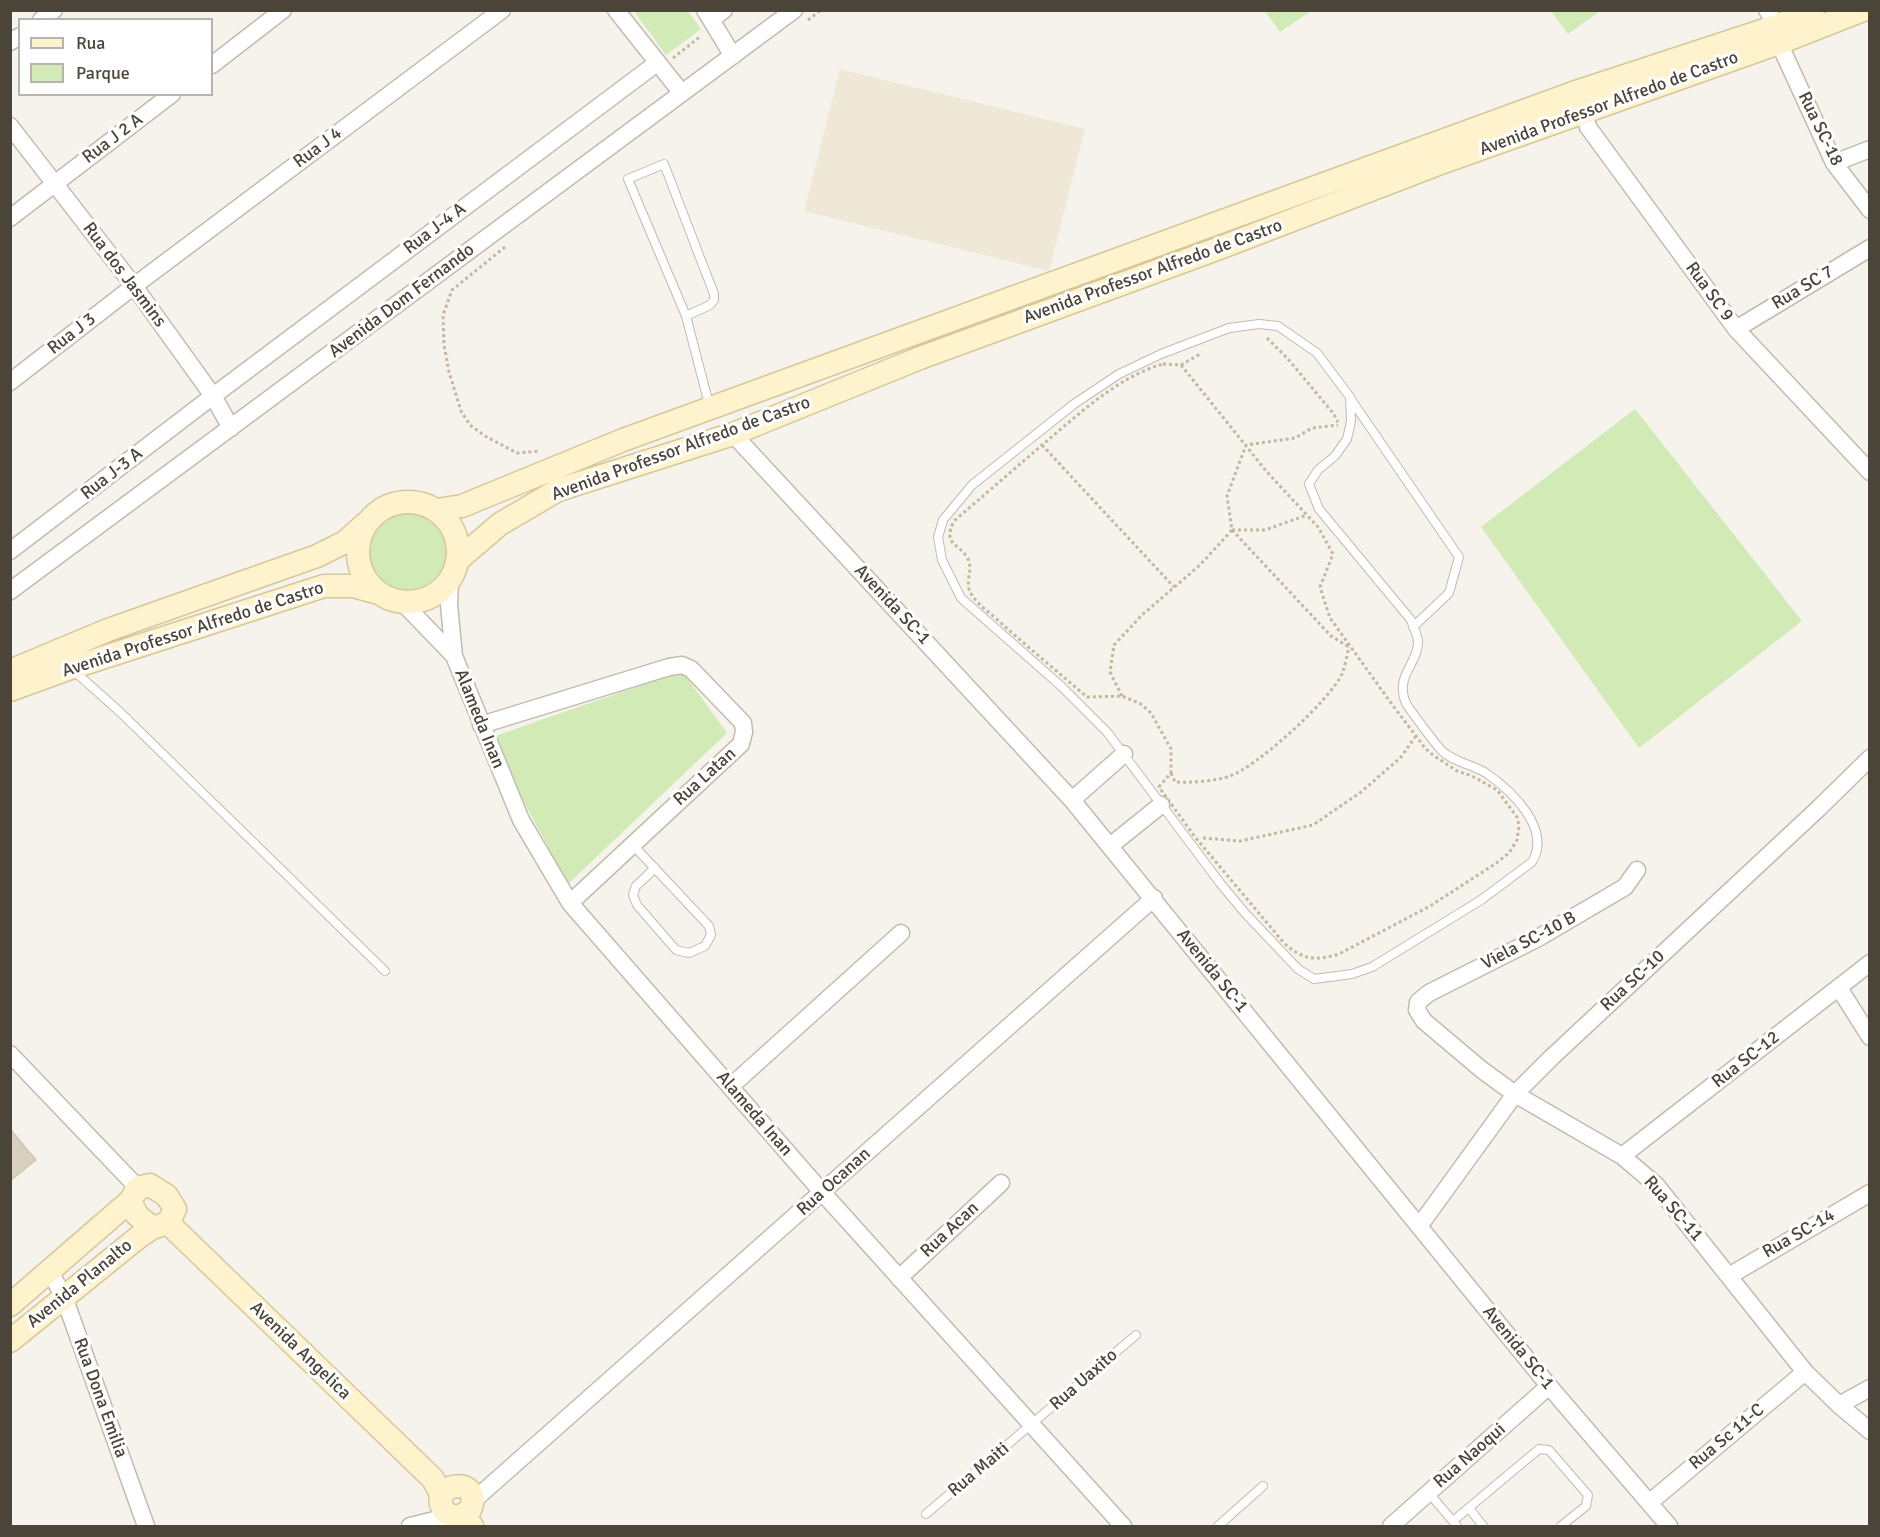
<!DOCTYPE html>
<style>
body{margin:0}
#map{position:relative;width:1880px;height:1537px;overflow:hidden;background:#f6f3ec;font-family:Signika,sans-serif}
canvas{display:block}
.frame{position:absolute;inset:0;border:12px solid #4b4439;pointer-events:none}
.legend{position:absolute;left:18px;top:18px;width:195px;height:78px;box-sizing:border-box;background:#fff;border:2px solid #b7b4b0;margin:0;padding:8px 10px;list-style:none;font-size:18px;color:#4b4439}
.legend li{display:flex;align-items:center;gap:12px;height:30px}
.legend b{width:30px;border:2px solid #b7b4b0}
</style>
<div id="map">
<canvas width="1880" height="1537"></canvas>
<div class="frame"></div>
<ul class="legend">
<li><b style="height:8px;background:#fff3cd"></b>Rua</li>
<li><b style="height:16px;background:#d2eab5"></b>Parque</li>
</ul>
</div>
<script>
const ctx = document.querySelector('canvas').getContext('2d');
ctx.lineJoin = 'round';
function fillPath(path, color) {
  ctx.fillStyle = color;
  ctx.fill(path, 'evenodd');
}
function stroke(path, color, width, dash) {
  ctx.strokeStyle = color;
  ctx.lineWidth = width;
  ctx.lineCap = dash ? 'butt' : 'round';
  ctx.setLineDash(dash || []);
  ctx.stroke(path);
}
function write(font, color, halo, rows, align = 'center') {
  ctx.font = font + ' Signika,sans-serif';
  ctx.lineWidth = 6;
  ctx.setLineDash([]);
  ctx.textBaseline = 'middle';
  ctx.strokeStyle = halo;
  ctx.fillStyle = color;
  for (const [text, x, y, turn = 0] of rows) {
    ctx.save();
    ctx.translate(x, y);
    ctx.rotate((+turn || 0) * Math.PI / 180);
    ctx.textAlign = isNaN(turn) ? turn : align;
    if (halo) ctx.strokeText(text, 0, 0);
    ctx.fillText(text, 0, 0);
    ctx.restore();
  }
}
const education = new Path2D(`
 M 840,69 L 1085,129 L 1049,271 L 804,211 Z`);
const green = new Path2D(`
 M 634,11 L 688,11 L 701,29 L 666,55 Z
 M 1265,11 L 1311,11 L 1280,32 Z
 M 1551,11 L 1600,11 L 1568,34 Z
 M 1635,409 L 1802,621 L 1639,748 L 1481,527 Z
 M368 551a39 39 0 1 1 78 0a39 39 0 1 1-78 0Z
 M 682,671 L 727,733 L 568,884 L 518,791 L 495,736 Z`);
const building = new Path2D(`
 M 10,1129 L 36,1160 L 10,1181 Z`);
const path = new Path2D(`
 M 808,20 L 821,10
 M 673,58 L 701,36
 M 505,247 L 452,290 L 443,315 L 444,345 L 449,372 L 461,411 L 470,425 L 485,436 L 517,453 L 540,451
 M 1267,338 L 1288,359 L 1333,413 L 1338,422
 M 1163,364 L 1181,365 L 1267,472 L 1318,527 L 1333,554 L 1320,587 L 1330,618 L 1391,703 L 1425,748 L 1433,755 L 1457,771 L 1472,776 L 1497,790 L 1517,817 L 1519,826 L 1517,840 L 1509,853 L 1495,864 L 1430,906 L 1339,954 C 1315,961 1303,960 1284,943 L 1195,837 L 1159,787 L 1171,773 L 1171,749 L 1151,713 L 1141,704 L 1122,696 L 1087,697 C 1059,673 1030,649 1002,624 C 993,615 979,606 972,595 C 963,583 974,572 968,559 C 959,542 942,546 954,521 C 983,496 1012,471 1041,446 C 1078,415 1117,377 1163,364 Z
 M 1181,365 L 1200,354
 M 1042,445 L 1174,587
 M 1232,530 L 1331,636 L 1349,647
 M 1232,530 L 1265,530 L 1307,515
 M 1122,696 L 1110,672 L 1114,645 L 1142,615 L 1200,565 L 1232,530 L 1227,496 L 1246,445 L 1295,438 L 1312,428 L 1338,425
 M 1171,773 L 1175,782 C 1189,783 1217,781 1230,776 C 1258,766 1330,700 1342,674 C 1345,666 1347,655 1349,647
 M 1203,838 L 1240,841 L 1313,825 L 1361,792 L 1384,772 L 1401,757 L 1415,737`);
const lane = new Path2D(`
 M 664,164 L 714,294 L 714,300 L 710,305 L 686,316 L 628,179 Z
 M 686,316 L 710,408
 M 1259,324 L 1278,326 L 1317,353 L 1350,397 L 1351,421 L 1347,439 L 1335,456 L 1318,470 L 1309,484 L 1319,509 L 1411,620 C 1413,627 1418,635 1418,642 C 1419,662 1394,676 1406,703 C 1409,709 1437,746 1442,751 C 1455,763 1472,764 1486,773 C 1512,791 1552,829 1532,862 L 1481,900 L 1372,967 L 1352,974 L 1314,979 L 1298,969 L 1244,912 L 1220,883 L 1107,732 L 1061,686 L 961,598 L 942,560 L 938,537 L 943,520 L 972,485 L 1074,404 L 1119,374 L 1161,354 L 1229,328 Z
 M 1350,398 L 1459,557 L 1449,593 L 1413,627
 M 73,670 L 120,712 L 385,971
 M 632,844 L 709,926 L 711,935 L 705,946 L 689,953 L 676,950 L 637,905 L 633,895 L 636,886 L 655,868
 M 1428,1492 L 1457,1526
 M 1469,1508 L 1483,1526
 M 926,1514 L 1136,1335
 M 1453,1521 L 1539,1449 L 1549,1450 L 1588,1495 L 1586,1506 L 1561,1526
 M 1218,1526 L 1263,1486`);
const street = new Path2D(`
 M 616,10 L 681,92
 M 705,10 L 733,56
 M 1767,10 L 1777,26 L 1779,43 L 1834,163 L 1870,210
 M 41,20 L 54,10
 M 711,20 L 724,10
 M 10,42 L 20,36
 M 212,65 L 283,10
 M 1580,104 L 1584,112 L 1588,127 L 1736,329 L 1870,472
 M 10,126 L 134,286 L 213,396 L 231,428
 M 1834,163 L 1870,149
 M 10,218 L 172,94
 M 1736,329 L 1870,248
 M 10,382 L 134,286 L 502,10
 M 733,434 L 1072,800 L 1549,1386 L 1669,1526
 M 10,551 L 213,396 L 657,63
 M 450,581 L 449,605 L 454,656 L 521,820 L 570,903 L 822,1192 L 1123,1526
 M 10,591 L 794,10
 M 402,602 L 454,656
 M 481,725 L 669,667 L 682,665 L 691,669 L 743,723 L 744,732 L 741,744 L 570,903
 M 1072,800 L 1124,754
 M 1110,846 L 1161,805
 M 1637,870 L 1625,887 L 1538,938 L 1429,993 L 1418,1002 L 1417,1010 L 1424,1021 L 1482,1070 L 1515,1094 L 1622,1156 L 1656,1185 L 1805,1372 L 1839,1405 L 1870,1431
 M 1839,988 L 1870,1037
 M 10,1054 L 138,1188
 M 730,1087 L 901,933
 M 1622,1156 L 1870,963
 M 1420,1225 L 1515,1094 L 1552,1057 L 1819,808 L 1870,758
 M 50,1272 L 64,1297 L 146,1526
 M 1729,1276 L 1870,1193
 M 899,1278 L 1001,1183
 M 1839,1405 L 1870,1388
 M 473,1501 L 1154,898
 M 1649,1503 L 1805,1372
 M 410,1526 L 451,1516
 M 1391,1526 L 1549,1386`);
const secondary = new Path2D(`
 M358 552a50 50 0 1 1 100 0a50 50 0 1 1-100 0Z
 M 437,510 L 462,506 L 623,440 L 1573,93 L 1777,26 L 1813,10
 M 458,560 L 500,524 L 558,490 L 733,434 L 920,358 L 1217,249 L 1438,164 L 1779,43 L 1863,10
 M 10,671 L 108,630 L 317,556 L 345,542 L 365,524
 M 10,690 L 71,668 L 324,586 L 353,586 L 378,593
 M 150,1185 L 167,1196 L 175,1209 L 168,1223 L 152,1228 L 137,1215 L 130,1201 L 138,1188 Z
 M 168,1223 L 433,1479 L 442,1496
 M 10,1305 L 130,1201
 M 10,1341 L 140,1236 L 152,1228
 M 459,1517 L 470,1510 C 485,1474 426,1483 444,1510 C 448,1517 454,1515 460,1518 C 464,1520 468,1524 472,1526`);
const streetNames = [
 ["Avenida Professor Alfredo de Castro",1609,104,-20],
 ["Rua SC-18",1820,129,64],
 ["Rua J 2 A",113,139,-37],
 ["Rua J 4",318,148,-37],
 ["Rua J-4 A",435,229,-37],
 ["Avenida Professor Alfredo de Castro",1153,272,-20],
 ["Rua dos Jasmins",124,275,53],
 ["Rua SC 7",1803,288,-31],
 ["Rua SC 9",1709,292,54],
 ["Avenida Dom Fernando",402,301,-37],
 ["Rua J 3",72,334,-38],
 ["Avenida Professor Alfredo de Castro",681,449,-20],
 ["Rua J-3 A",112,474,-38],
 ["Avenida SC-1",892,605,47],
 ["Avenida Professor Alfredo de Castro",193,630,-18],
 ["Alameda Inan",479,719,68],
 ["Rua Latan",705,777,-42],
 ["Viela SC-10 B",1529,941,-28],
 ["Avenida SC-1",1212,971,51],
 ["Rua SC-10",1633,981,-43],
 ["Rua SC-12",1746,1060,-38],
 ["Alameda Inan",754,1114,49],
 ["Rua Ocanan",834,1182,-42],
 ["Rua SC-11",1673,1209,49],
 ["Rua Acan",950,1230,-43],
 ["Rua SC-14",1799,1234,-30],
 ["Avenida Planalto",80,1284,-39],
 ["Avenida SC-1",1518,1348,51],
 ["Avenida Angelica",300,1351,44],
 ["Rua Uaxito",1084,1380,-41],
 ["Rua Dona Emilia",100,1398,70],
 ["Rua Sc 11-C",1727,1437,-40],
 ["Rua Naoqui",1470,1456,-41],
 ["Rua Maiti",979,1470,-40]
];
fillPath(education, '#efe8d6');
fillPath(green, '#d2eab5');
fillPath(building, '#d8cfc1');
stroke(building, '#d3c7b4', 1.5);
stroke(lane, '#c2bbae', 10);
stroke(street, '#c2bbae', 19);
stroke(secondary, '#d6c79b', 25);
stroke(path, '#c4b79f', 3, [3, 3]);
stroke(lane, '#fff', 8);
stroke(street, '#fff', 16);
stroke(secondary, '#fff3cd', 22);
write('18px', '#4b4439', '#fff', streetNames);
</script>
